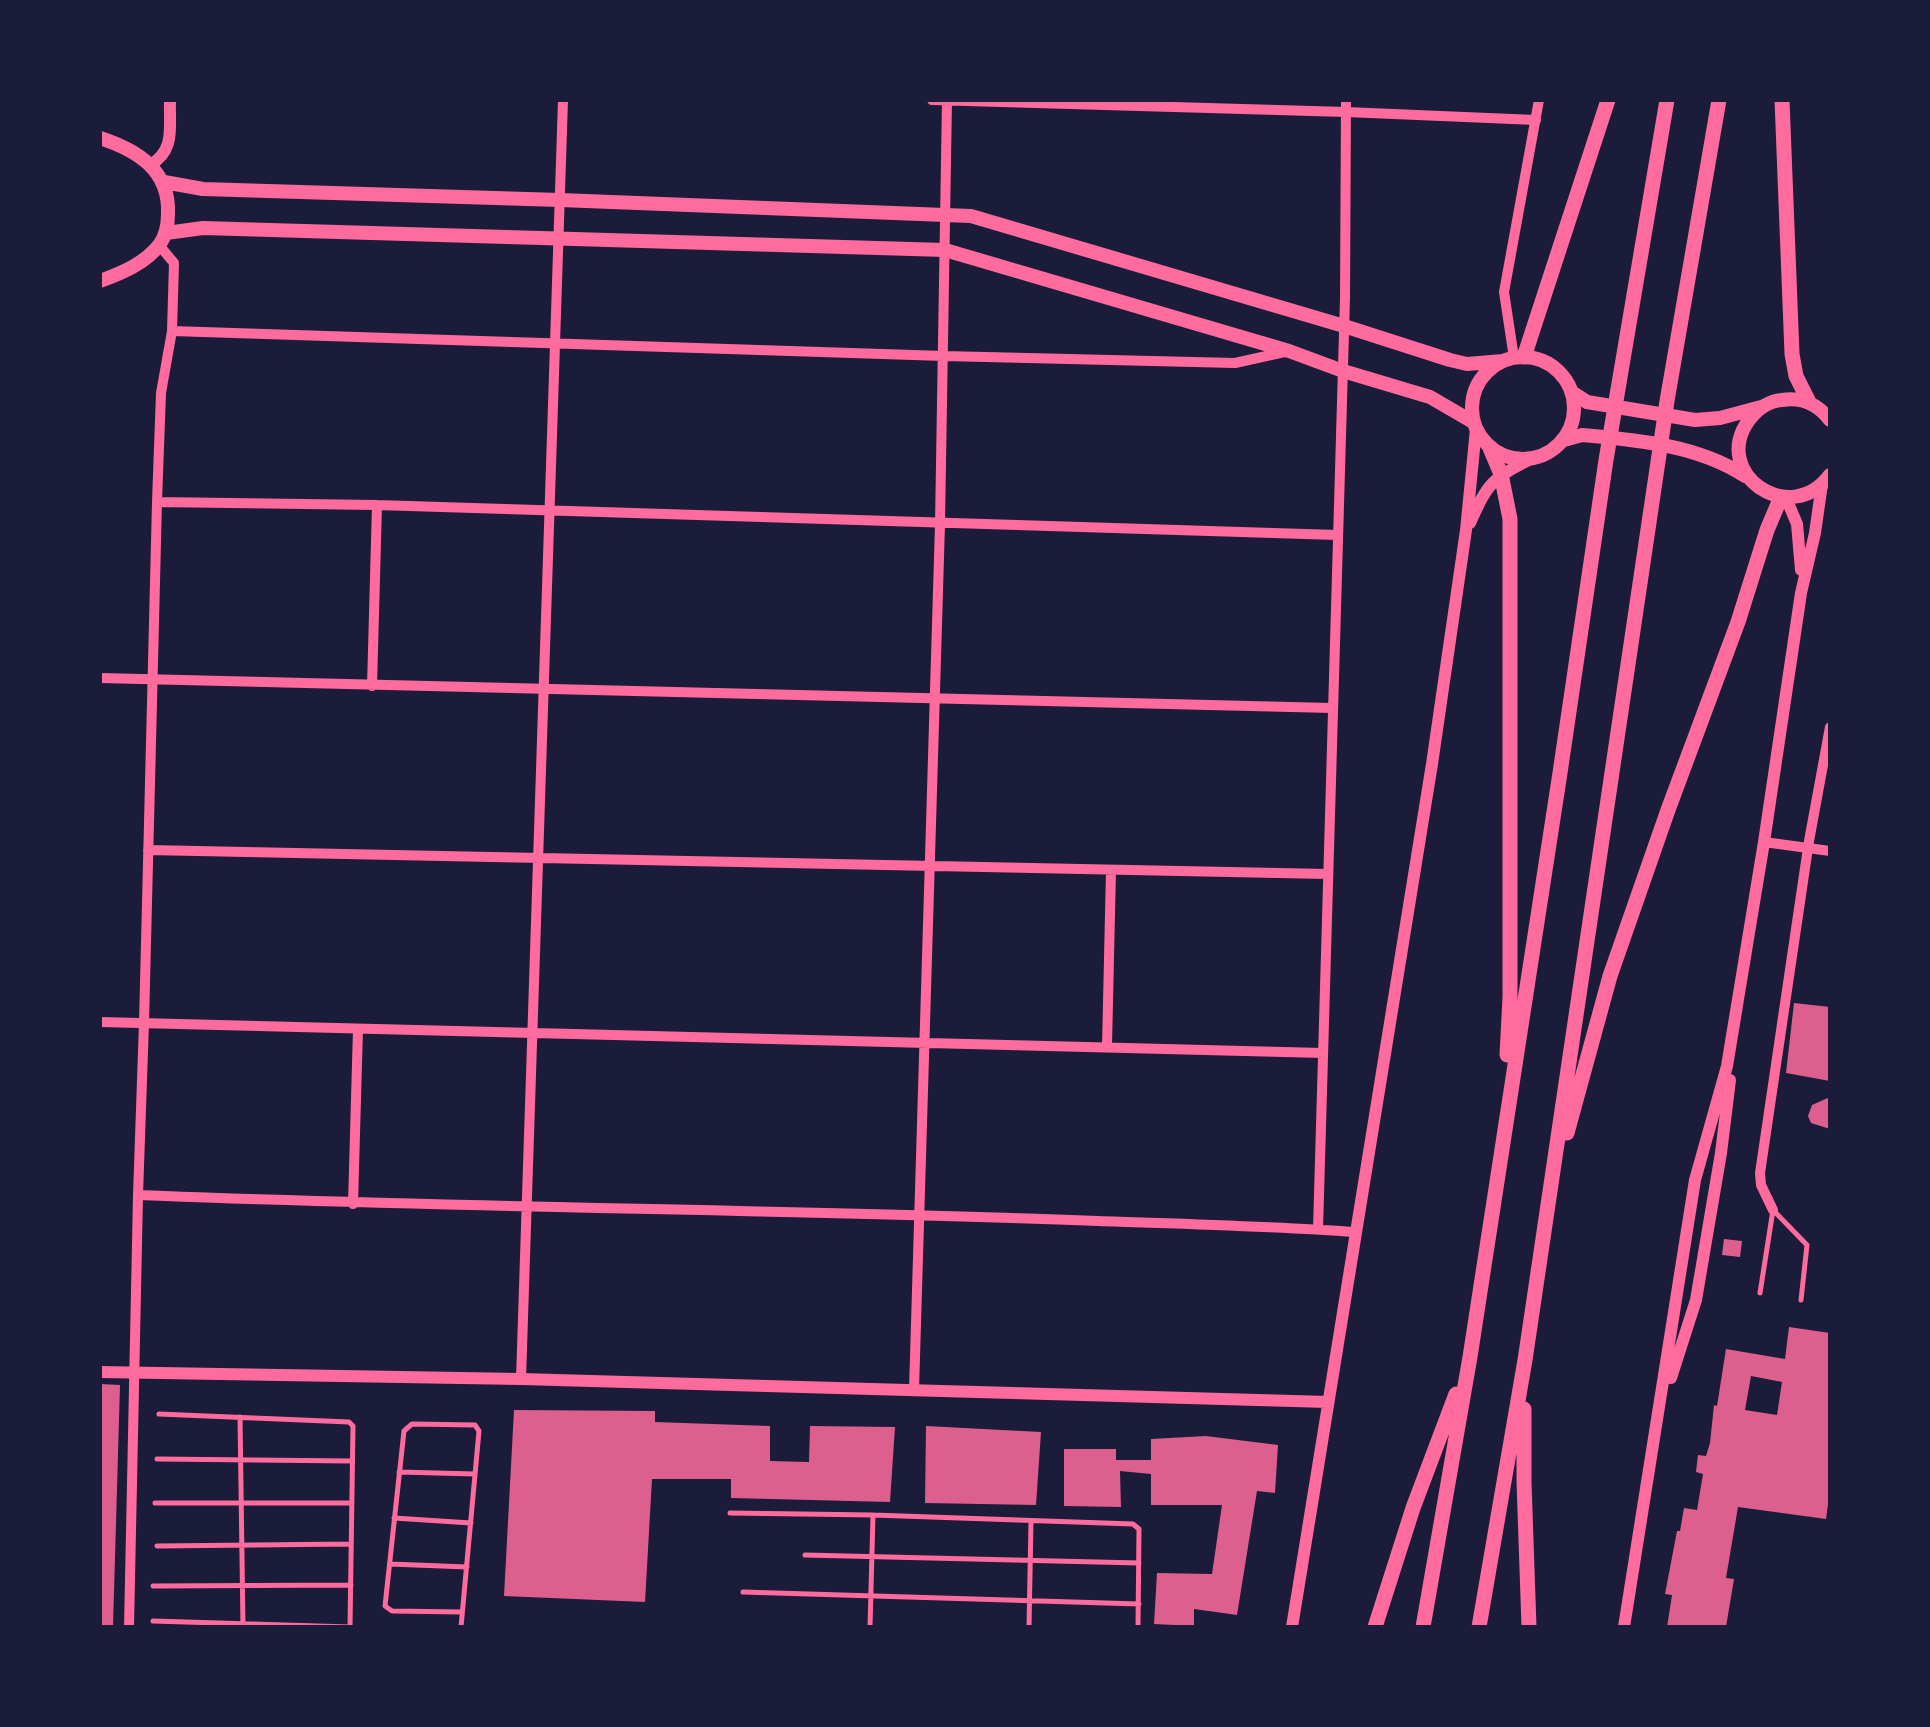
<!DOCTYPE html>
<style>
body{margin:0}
#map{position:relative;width:1930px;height:1727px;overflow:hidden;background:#1b1b3a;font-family:Bitter,serif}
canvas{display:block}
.frame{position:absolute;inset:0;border:102px solid #1b1b3a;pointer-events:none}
</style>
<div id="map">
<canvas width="1930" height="1727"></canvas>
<div class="frame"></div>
</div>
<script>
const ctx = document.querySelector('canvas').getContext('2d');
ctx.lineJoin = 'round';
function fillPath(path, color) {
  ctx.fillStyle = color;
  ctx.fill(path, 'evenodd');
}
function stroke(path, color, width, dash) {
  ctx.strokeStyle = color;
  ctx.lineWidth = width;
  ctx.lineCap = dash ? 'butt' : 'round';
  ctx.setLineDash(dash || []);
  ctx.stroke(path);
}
const building = new Path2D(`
 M 1794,1003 L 1830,1007 L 1830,1081 L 1786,1073 Z
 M 1830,1097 L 1830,1129 L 1811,1123 L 1808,1116 L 1812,1105 Z
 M 1724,1239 L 1742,1241 L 1740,1257 L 1722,1255 Z
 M 1789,1327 L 1830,1333 L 1830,1490 L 1826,1519 L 1738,1507 L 1726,1578 L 1734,1579 L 1726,1627 L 1667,1627 L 1672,1595 L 1665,1594 L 1677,1531 L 1680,1531 L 1684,1508 L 1697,1510 L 1703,1474 L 1696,1472 L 1698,1455 L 1706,1456 L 1710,1443 L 1714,1405 L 1717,1406 L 1726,1349 L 1785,1359 ZM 1751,1376 L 1782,1382 L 1777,1415 L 1745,1410 Z
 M 100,1384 L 120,1385 L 113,1627 L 100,1627 Z
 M 514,1410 L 655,1411 L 655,1422 L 770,1426 L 770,1461 L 809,1462 L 810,1426 L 895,1427 L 890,1502 L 731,1498 L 731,1479 L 652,1479 L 645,1602 L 504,1596 Z
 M 926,1426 L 1041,1432 L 1036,1505 L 925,1503 Z
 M 1206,1436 L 1278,1445 L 1275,1493 L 1257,1491 L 1237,1615 L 1194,1609 L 1194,1626 L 1154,1624 L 1157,1573 L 1212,1574 L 1222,1505 L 1151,1505 L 1151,1474 L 1120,1471 L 1121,1507 L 1064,1506 L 1064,1449 L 1116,1449 L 1116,1460 L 1151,1460 L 1151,1439 Z`);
const service = new Path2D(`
 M 1760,1293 L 1773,1210 L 1807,1245 L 1801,1300
 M 159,1414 L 349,1422 L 353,1426 L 350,1627
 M 240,1417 L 243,1627
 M 157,1459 L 352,1461
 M 399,1472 L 475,1474
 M 155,1503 L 352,1503
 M 730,1513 L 873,1515 L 1133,1524 L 1139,1529 L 1138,1627
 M 394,1518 L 471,1523
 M 157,1546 L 351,1544
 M 805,1555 L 1139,1563
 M 390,1564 L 467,1567
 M 153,1586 L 351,1585
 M 743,1592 L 1139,1604
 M 153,1621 L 350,1627
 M 461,1627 L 479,1431 L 475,1425 L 412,1424 L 404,1431 L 385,1606 L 392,1611 L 462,1612
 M 870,1627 L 873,1515
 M 1029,1627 L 1031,1521`);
const minor = new Path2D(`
 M 932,100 L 1346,112 L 1536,120
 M 172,331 L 944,356 L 1235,363 L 1289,351
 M 1514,358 L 1504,292 L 1539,100
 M 157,502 L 377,505 L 1337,535
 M 100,678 L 1332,708
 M 372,686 L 377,505
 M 1764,842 L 1830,851
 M 148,850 L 1327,874
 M 100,1022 L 1323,1053
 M 1107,1046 L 1111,870
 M 138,1195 C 458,1208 778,1209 1098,1221 C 1183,1224 1269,1226 1355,1232
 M 353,1204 L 358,1029
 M 1773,1210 L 1761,1185 L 1760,1173 L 1809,841 L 1830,727
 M 1318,1229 L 1345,298 L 1346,100
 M 521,1379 L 563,100
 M 914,1390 L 940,524 L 947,100
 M 129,1627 L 138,1195 L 144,1023 L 157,502 L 161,393 L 172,331 L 174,263 L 159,245`);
const tertiary = new Path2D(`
 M 150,165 C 176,150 169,127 170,100
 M 1786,498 L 1797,524 L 1801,570
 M 1470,523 C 1488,483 1491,479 1531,459
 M 100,1372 L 521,1379 L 1328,1402
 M 1671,1378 L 1696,1300 L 1721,1153 L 1730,1080
 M 1292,1627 L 1432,764 L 1466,530 L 1476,429
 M 1624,1627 L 1695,1180 L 1727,1066 L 1764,842 L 1801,593 L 1815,533 L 1822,484`);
const secondary = new Path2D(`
 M 100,138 C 137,150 170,170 168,214 C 168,224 166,235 160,244 C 146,263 122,273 100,281
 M 164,182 L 203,189 L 560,200 L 971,216 L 1344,326 L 1450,360 L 1467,364 L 1503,361
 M 166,233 L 203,228 L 945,250 L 1289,351 L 1343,371 L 1430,397 L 1473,422
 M1472 408a51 51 0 1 1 102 0a51 51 0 1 1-102 0Z
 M 1573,393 L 1587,402 L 1695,420 L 1720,418 L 1761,407
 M 1830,420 C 1818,404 1801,397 1782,400 C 1769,401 1757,409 1749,420 C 1710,473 1790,529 1830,475
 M 1564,440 L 1582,435 C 1637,440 1698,445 1745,476`);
const primary = new Path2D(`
 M 1782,100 L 1792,354 L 1796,376 L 1809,402
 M 1524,357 L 1608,100
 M 1490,448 L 1501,474 L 1510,519 L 1510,997 L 1507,1055
 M 1567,1133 L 1610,976 L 1668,810 L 1738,622 L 1767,530 L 1781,497
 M 1524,1409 L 1524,1482 L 1529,1627
 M 1375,1627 L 1413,1508 L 1456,1394
 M 1423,1627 L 1470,1357 L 1560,773 L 1606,460 L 1667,100
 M 1479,1627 L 1525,1360 L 1667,401 L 1719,100`);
fillPath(building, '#dd5f8e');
stroke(service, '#ff6b9d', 5);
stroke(minor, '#ff6b9d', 10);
stroke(tertiary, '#ff6b9d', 12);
stroke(secondary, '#ff6b9d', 14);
stroke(primary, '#ff6b9d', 15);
</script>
